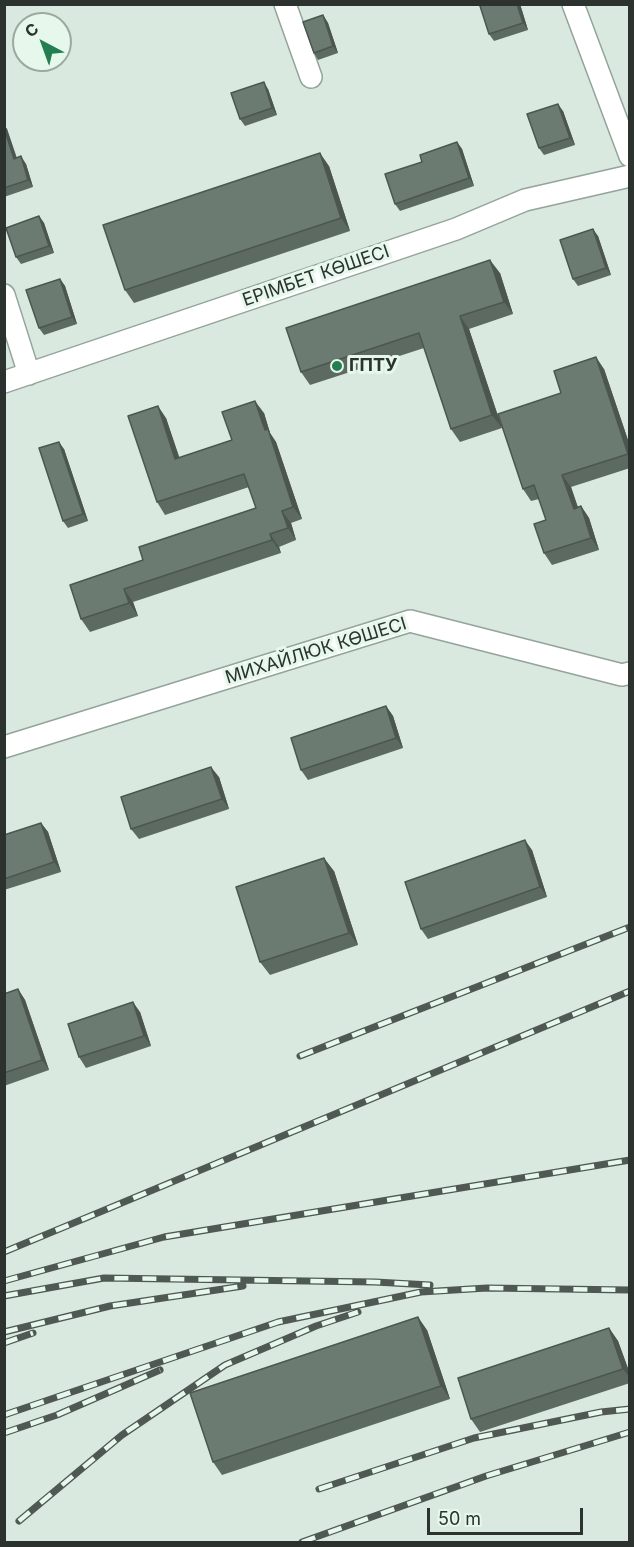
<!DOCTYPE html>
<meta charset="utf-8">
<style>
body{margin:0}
#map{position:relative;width:634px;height:1547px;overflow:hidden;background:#d9e9df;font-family:Inter,sans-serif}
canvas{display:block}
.frame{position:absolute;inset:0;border:6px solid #2c322e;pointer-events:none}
.north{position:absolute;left:12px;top:12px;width:60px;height:60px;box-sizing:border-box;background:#e6f7ec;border:2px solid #9ca8a0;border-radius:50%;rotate:319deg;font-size:16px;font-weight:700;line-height:24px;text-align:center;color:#2c322e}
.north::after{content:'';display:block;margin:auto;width:21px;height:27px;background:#257d52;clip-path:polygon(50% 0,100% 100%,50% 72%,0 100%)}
.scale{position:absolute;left:427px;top:1508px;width:156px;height:27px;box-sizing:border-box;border:3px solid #2c322e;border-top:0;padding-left:8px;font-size:18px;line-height:21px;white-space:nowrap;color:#2c322e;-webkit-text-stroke:4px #e6f7ec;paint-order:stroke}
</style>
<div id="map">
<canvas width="634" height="1547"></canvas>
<div class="frame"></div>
<div class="north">С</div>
<div class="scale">50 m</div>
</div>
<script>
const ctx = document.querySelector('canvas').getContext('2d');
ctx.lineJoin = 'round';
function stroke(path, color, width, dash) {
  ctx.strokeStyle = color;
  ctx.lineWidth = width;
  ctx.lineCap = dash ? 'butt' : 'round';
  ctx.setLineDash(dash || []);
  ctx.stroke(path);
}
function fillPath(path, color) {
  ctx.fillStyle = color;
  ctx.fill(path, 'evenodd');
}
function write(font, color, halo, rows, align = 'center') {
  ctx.font = font + ' Inter,sans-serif';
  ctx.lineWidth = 6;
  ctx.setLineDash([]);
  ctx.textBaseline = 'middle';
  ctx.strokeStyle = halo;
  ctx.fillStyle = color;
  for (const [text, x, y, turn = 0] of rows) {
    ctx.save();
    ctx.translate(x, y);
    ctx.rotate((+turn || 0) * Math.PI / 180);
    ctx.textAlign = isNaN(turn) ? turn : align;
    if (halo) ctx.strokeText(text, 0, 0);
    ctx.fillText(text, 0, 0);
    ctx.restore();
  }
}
const minor = new Path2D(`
 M 285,4 L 311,77
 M 573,4 L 630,156
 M 4,295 L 29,374
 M 4,382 L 456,229 L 525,200 L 630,176
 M 4,747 L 410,621 L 622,675 L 630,673`);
const rail = new Path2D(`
 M 300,1056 L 630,927
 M 4,1252 L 630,991
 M 4,1281 L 164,1237 L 630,1160
 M 4,1296 L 104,1278 L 375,1282 L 430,1285
 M 4,1332 L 110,1306 L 243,1286
 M 4,1343 L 33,1333
 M 4,1415 L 278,1322 L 421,1292 L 487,1288 L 630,1290
 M 4,1433 L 57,1415 L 160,1370
 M 319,1489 L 474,1438 L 601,1412 L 630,1409
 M 19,1521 L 122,1435 L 225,1365 L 316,1326 L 358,1312
 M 302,1542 L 486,1476 L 630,1432`);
const wall = new Path2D(`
 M 484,4 L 520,4 L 528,30 L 494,41 L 489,34 Z
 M 323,15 L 328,23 L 338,53 L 318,60 L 314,53 Z
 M 268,89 L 277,115 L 245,126 L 240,119 Z
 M 563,111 L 575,145 L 544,155 L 539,148 Z
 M 4,125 L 7,129 L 17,158 L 26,164 L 33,187 L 4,197 Z
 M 457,142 L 462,149 L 474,186 L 400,211 L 395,204 L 422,162 Z
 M 329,166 L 350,231 L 134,303 L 125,290 Z
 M 39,216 L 44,223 L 54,253 L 21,264 L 16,257 Z
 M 598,236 L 611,275 L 578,286 L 573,279 Z
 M 500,273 L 513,314 L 469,329 L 502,428 L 460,442 L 451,429 L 424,348 L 310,385 L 301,372 Z
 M 60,279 L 65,286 L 77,324 L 44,335 L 39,328 Z
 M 604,369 L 630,446 L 630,468 L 571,487 L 578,507 L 581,506 L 589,518 L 599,550 L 552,565 L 544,553 L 546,520 L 539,499 L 531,501 L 523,489 L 561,393 Z
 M 264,413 L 270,433 L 276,442 L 302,519 L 291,523 L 296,540 L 279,547 L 281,553 L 133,602 L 138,616 L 90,632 L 81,619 L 143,560 L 256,508 L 249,487 L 165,515 L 157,502 L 166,418 L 179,458 L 232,440 Z
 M 64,449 L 88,521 L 68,528 L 63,521 Z
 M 386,706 L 393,716 L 403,748 L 308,780 L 301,770 Z
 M 219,777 L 229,809 L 139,839 L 131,829 Z
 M 41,823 L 48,832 L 61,872 L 4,890 L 4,835 Z
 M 532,850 L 547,897 L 428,939 L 421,929 Z
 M 334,871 L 358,945 L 270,975 L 260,962 Z
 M 18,989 L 25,1000 L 49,1070 L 4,1086 L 4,994 Z
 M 140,1012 L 151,1046 L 86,1068 L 79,1057 Z
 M 609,1328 L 618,1341 L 630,1374 L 630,1383 L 480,1432 L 471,1419 Z
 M 427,1330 L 450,1399 L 222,1475 L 213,1462 Z`);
const shadedWall = new Path2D(`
 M 517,4 L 520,4 L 528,30 L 523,23 Z
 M 323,15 L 328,23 L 338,53 L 333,46 Z
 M 264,82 L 268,89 L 277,115 L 272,108 Z
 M 558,104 L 563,111 L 575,145 L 570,138 Z
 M 4,125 L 7,129 L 19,166 L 14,159 L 4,128 Z
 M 457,142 L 462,149 L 474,186 L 469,178 Z
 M 320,153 L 329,166 L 350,231 L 341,218 Z
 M 21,156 L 26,164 L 33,187 L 28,180 Z
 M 39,216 L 44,223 L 54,253 L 49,246 Z
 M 593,229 L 598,236 L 611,275 L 606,268 Z
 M 490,260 L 500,273 L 513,314 L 504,302 Z
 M 60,279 L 65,286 L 77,324 L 72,317 Z
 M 460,316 L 469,329 L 502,428 L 492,415 Z
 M 596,357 L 604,369 L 630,446 L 630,456 L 628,454 Z
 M 255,401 L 264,413 L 270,433 L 276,442 L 302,519 L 293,507 Z
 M 158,406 L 166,418 L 184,471 L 175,459 Z
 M 59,442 L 64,449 L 88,521 L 83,514 Z
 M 562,475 L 571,487 L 582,521 L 574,509 Z
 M 581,506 L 589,518 L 599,550 L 591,538 Z
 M 282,511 L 291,523 L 296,540 L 288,528 Z
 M 270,534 L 279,547 L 281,553 L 272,540 Z
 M 124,589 L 133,602 L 138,616 L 129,603 Z
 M 386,706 L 393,716 L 403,748 L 396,738 Z
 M 211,767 L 219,777 L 229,809 L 222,799 Z
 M 41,823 L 48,832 L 61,872 L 54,862 Z
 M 525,840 L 532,850 L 547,897 L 540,887 Z
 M 324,858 L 334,871 L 358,945 L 349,933 Z
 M 18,989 L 25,1000 L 49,1070 L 42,1060 Z
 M 133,1002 L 140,1012 L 151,1046 L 144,1036 Z
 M 418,1317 L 427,1330 L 450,1399 L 441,1386 Z
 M 609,1328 L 618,1341 L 630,1374 L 630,1378 L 623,1369 Z`);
const building = new Path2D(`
 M 484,4 L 517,4 L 523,23 L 489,34 L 480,6 Z
 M 323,15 L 333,46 L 314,53 L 303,22 Z
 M 264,82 L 272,108 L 240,119 L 231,93 Z
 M 558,104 L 570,138 L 539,148 L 527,114 Z
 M 4,128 L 14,159 L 21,156 L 28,180 L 4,188 Z
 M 457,142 L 469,178 L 395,204 L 385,174 L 422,162 L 420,155 Z
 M 320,153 L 341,218 L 125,290 L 103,225 Z
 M 39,216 L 49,246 L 16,257 L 6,228 Z
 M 593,229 L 606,268 L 573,279 L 560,240 Z
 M 490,260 L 504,302 L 460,316 L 492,415 L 451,429 L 419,333 L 301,372 L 286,328 Z
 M 60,279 L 72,317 L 39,328 L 26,290 Z
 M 596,357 L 628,454 L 562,475 L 574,509 L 581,506 L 591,538 L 544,553 L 534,524 L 546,520 L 534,485 L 523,489 L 498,414 L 561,393 L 554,371 Z
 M 255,401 L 265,430 L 268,429 L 293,507 L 282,511 L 288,528 L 270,534 L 272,540 L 124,589 L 129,603 L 81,619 L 70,585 L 143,560 L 139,547 L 256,508 L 244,474 L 157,502 L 128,416 L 158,406 L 175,459 L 232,440 L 222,412 Z
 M 59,442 L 83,514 L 63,521 L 39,448 Z
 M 386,706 L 396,738 L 301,770 L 291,738 Z
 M 211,767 L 222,799 L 131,829 L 121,797 Z
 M 41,823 L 54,862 L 4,879 L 4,835 Z
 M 525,840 L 540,887 L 421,929 L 405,882 Z
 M 324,858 L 349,933 L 260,962 L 236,887 Z
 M 18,989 L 42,1060 L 4,1073 L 4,994 Z
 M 133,1002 L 144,1036 L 79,1057 L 68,1024 Z
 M 418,1317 L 441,1386 L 213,1462 L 190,1393 Z
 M 609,1328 L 623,1369 L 471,1419 L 458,1378 Z`);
const markers = [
 [337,366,6,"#257d52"]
];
const streetNames = [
 ["ЕРІМБЕТ КӨШЕСІ",316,276,-19],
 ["МИХАЙЛЮК КӨШЕСІ",316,651,-17]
];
const poiNames = [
 ["ГПТУ",349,366]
];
stroke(minor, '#94a49a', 24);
stroke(minor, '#fff', 21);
stroke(rail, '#505853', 7);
stroke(rail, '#e6f7ec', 4.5, [14]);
fillPath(wall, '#5d6a61');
fillPath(shadedWall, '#4c564f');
fillPath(building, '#6c7b71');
stroke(building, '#4c564f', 1.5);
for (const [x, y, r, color] of markers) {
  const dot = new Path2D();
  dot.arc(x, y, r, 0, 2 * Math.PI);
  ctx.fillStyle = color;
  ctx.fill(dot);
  stroke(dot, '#e6f7ec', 2);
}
write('18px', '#2c322e', '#e6f7ec', streetNames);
write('bold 18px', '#2c322e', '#e6f7ec', poiNames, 'left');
</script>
